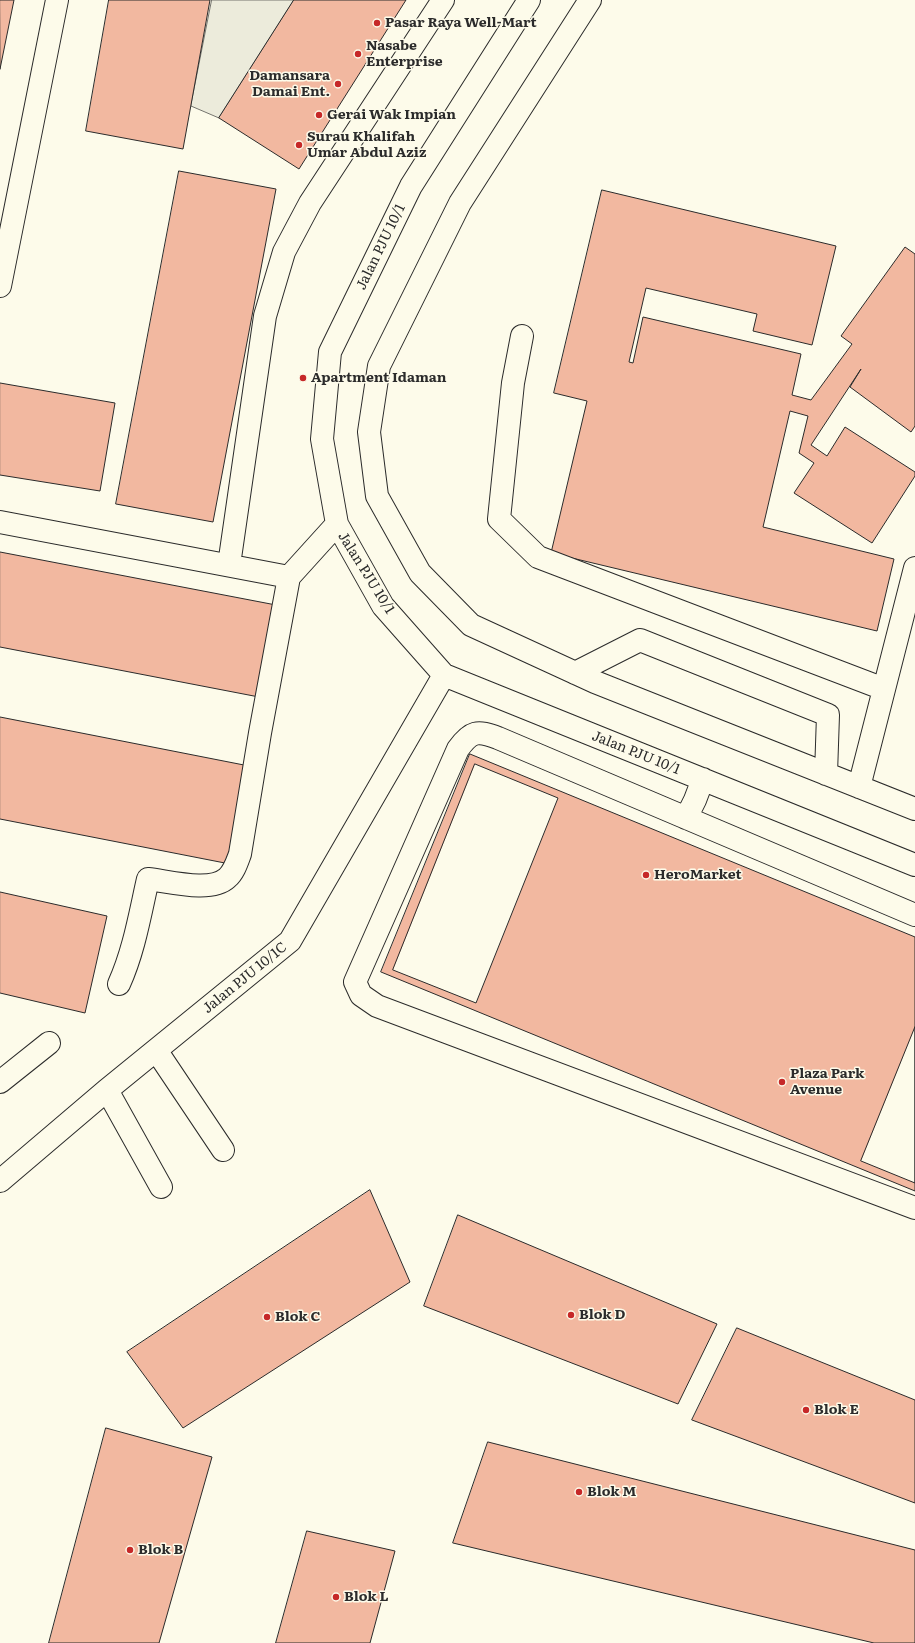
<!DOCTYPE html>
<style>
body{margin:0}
canvas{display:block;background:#fdfbea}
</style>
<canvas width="915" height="1643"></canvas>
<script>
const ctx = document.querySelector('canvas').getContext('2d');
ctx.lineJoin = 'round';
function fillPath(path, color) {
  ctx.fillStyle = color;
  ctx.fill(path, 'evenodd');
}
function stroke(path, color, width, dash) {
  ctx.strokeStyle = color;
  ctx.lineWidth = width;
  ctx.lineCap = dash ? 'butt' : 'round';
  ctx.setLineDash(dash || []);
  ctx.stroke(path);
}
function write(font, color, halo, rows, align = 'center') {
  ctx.font = font + ' Literata,serif';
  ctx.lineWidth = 3;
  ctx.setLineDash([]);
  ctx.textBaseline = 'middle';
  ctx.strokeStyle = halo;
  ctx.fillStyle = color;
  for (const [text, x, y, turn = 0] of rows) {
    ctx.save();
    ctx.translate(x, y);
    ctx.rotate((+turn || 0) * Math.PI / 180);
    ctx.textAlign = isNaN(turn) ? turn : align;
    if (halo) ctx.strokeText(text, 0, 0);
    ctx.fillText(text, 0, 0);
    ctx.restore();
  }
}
const green = new Path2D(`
 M 212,0 L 294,0 L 219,118 L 191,106 Z`);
const building = new Path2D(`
 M 0,0 L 14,0 L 0,69 Z
 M 109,0 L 210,0 L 183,149 L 86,131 Z
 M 294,0 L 406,0 L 299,169 L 219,118 Z
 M 179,171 L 276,189 L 213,522 L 116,504 Z
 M 602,190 L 836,246 L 812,345 L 753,331 L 757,314 L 646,288 L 629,362 L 633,363 L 643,317 L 801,354 L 792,395 L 811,400 L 852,344 L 841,336 L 905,247 L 915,254 L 915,426 L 911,432 L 850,387 L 861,369 L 811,445 L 827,456 L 845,427 L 915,472 L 915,476 L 872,543 L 794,493 L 814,463 L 799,453 L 808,416 L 790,411 L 763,527 L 894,559 L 877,631 L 551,553 L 587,401 L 554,393 Z
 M 0,383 L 115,403 L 100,491 L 0,475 Z
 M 0,552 L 276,605 L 259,697 L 0,647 Z
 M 0,717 L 249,766 L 230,864 L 0,819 Z
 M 470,754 L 915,937 L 915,1191 L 381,972 Z
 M 475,764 L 558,798 L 476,1003 L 393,970 Z
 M 0,892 L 107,916 L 85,1013 L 0,993 Z
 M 915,1027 L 915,1183 L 861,1161 Z
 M 370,1190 L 410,1282 L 183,1428 L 127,1352 Z
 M 458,1215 L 717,1324 L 678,1404 L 424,1306 Z
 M 737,1328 L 915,1400 L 915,1503 L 692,1420 Z
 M 106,1428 L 212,1457 L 159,1643 L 49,1643 Z
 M 488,1442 L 915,1550 L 915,1643 L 874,1643 L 453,1543 Z
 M 307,1531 L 395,1551 L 370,1643 L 276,1643 Z`);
const minor = new Path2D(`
 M 529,0 L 411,186 L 330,352 L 322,439 L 337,524 L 383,606 L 444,675 L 915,865
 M 590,0 L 460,203 L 379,366 L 369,432 L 377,496 L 420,573 L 471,625 L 595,682 L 915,809
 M 0,286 L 57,0
 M 522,336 L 513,383 L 499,519 L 538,557 L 884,689
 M 0,522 L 289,577
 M 229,565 L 265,316 L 284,252 L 310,203 L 443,0
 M 575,673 L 640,640 L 828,715 L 826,774
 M 859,787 L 915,568
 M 686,818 L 695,800 L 703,779
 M 915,915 L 498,738 C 477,730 471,731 458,749 L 355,982 L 361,995 L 377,1006 L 915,1208
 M 119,984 C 134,951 140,914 148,879 C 168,881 211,893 227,878 C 234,872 237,862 240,854 L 260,733 L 289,577 L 337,524
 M 156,1050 L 223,1150
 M 0,1082 L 49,1043
 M 107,1090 L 161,1187
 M 0,1181 L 107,1090 L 290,941 L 444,675`);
const markers = [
 [377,23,4,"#c62828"],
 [358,54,4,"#c62828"],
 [338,84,4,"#c62828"],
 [319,115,4,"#c62828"],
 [299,145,4,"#c62828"],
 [303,378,4,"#c62828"],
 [646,875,4,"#c62828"],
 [782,1082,4,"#c62828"],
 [571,1315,4,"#c62828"],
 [267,1317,4,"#c62828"],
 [806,1410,4,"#c62828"],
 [579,1492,4,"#c62828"],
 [130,1550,4,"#c62828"],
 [336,1597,4,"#c62828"]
];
const poiNames = [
 ["Pasar Raya Well-Mart",385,23],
 ["Nasabe",366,46],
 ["Enterprise",366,62],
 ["Damansara",330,76,"right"],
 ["Damai Ent.",330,92,"right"],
 ["Gerai Wak Impian",327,115],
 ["Surau Khalifah",307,137],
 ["Umar Abdul Aziz",307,153],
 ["Apartment Idaman",311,378],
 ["HeroMarket",654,875],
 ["Plaza Park",790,1074],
 ["Avenue",790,1090],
 ["Blok D",579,1315],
 ["Blok C",275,1317],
 ["Blok E",814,1410],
 ["Blok M",587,1492],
 ["Blok B",138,1550],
 ["Blok L",344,1597]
];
const streetNames = [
 ["Jalan PJU 10/1",381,247,-64],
 ["Jalan PJU 10/1",366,573,58],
 ["Jalan PJU 10/1",636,753,22],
 ["Jalan PJU 10/1C",245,978,-39]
];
fillPath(green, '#ecebdb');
stroke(green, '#74746e', 1);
fillPath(building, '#f2b8a0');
stroke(building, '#2b2b2b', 1);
stroke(minor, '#2b2b2b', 24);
stroke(minor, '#fdfbea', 22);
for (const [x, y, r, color] of markers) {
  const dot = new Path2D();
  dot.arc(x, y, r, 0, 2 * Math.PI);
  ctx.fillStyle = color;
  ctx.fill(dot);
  stroke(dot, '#fdfbea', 1.5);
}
write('bold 14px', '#2b2b2b', '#fdfbea', poiNames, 'left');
write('14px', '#2b2b2b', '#fdfbea', streetNames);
</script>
